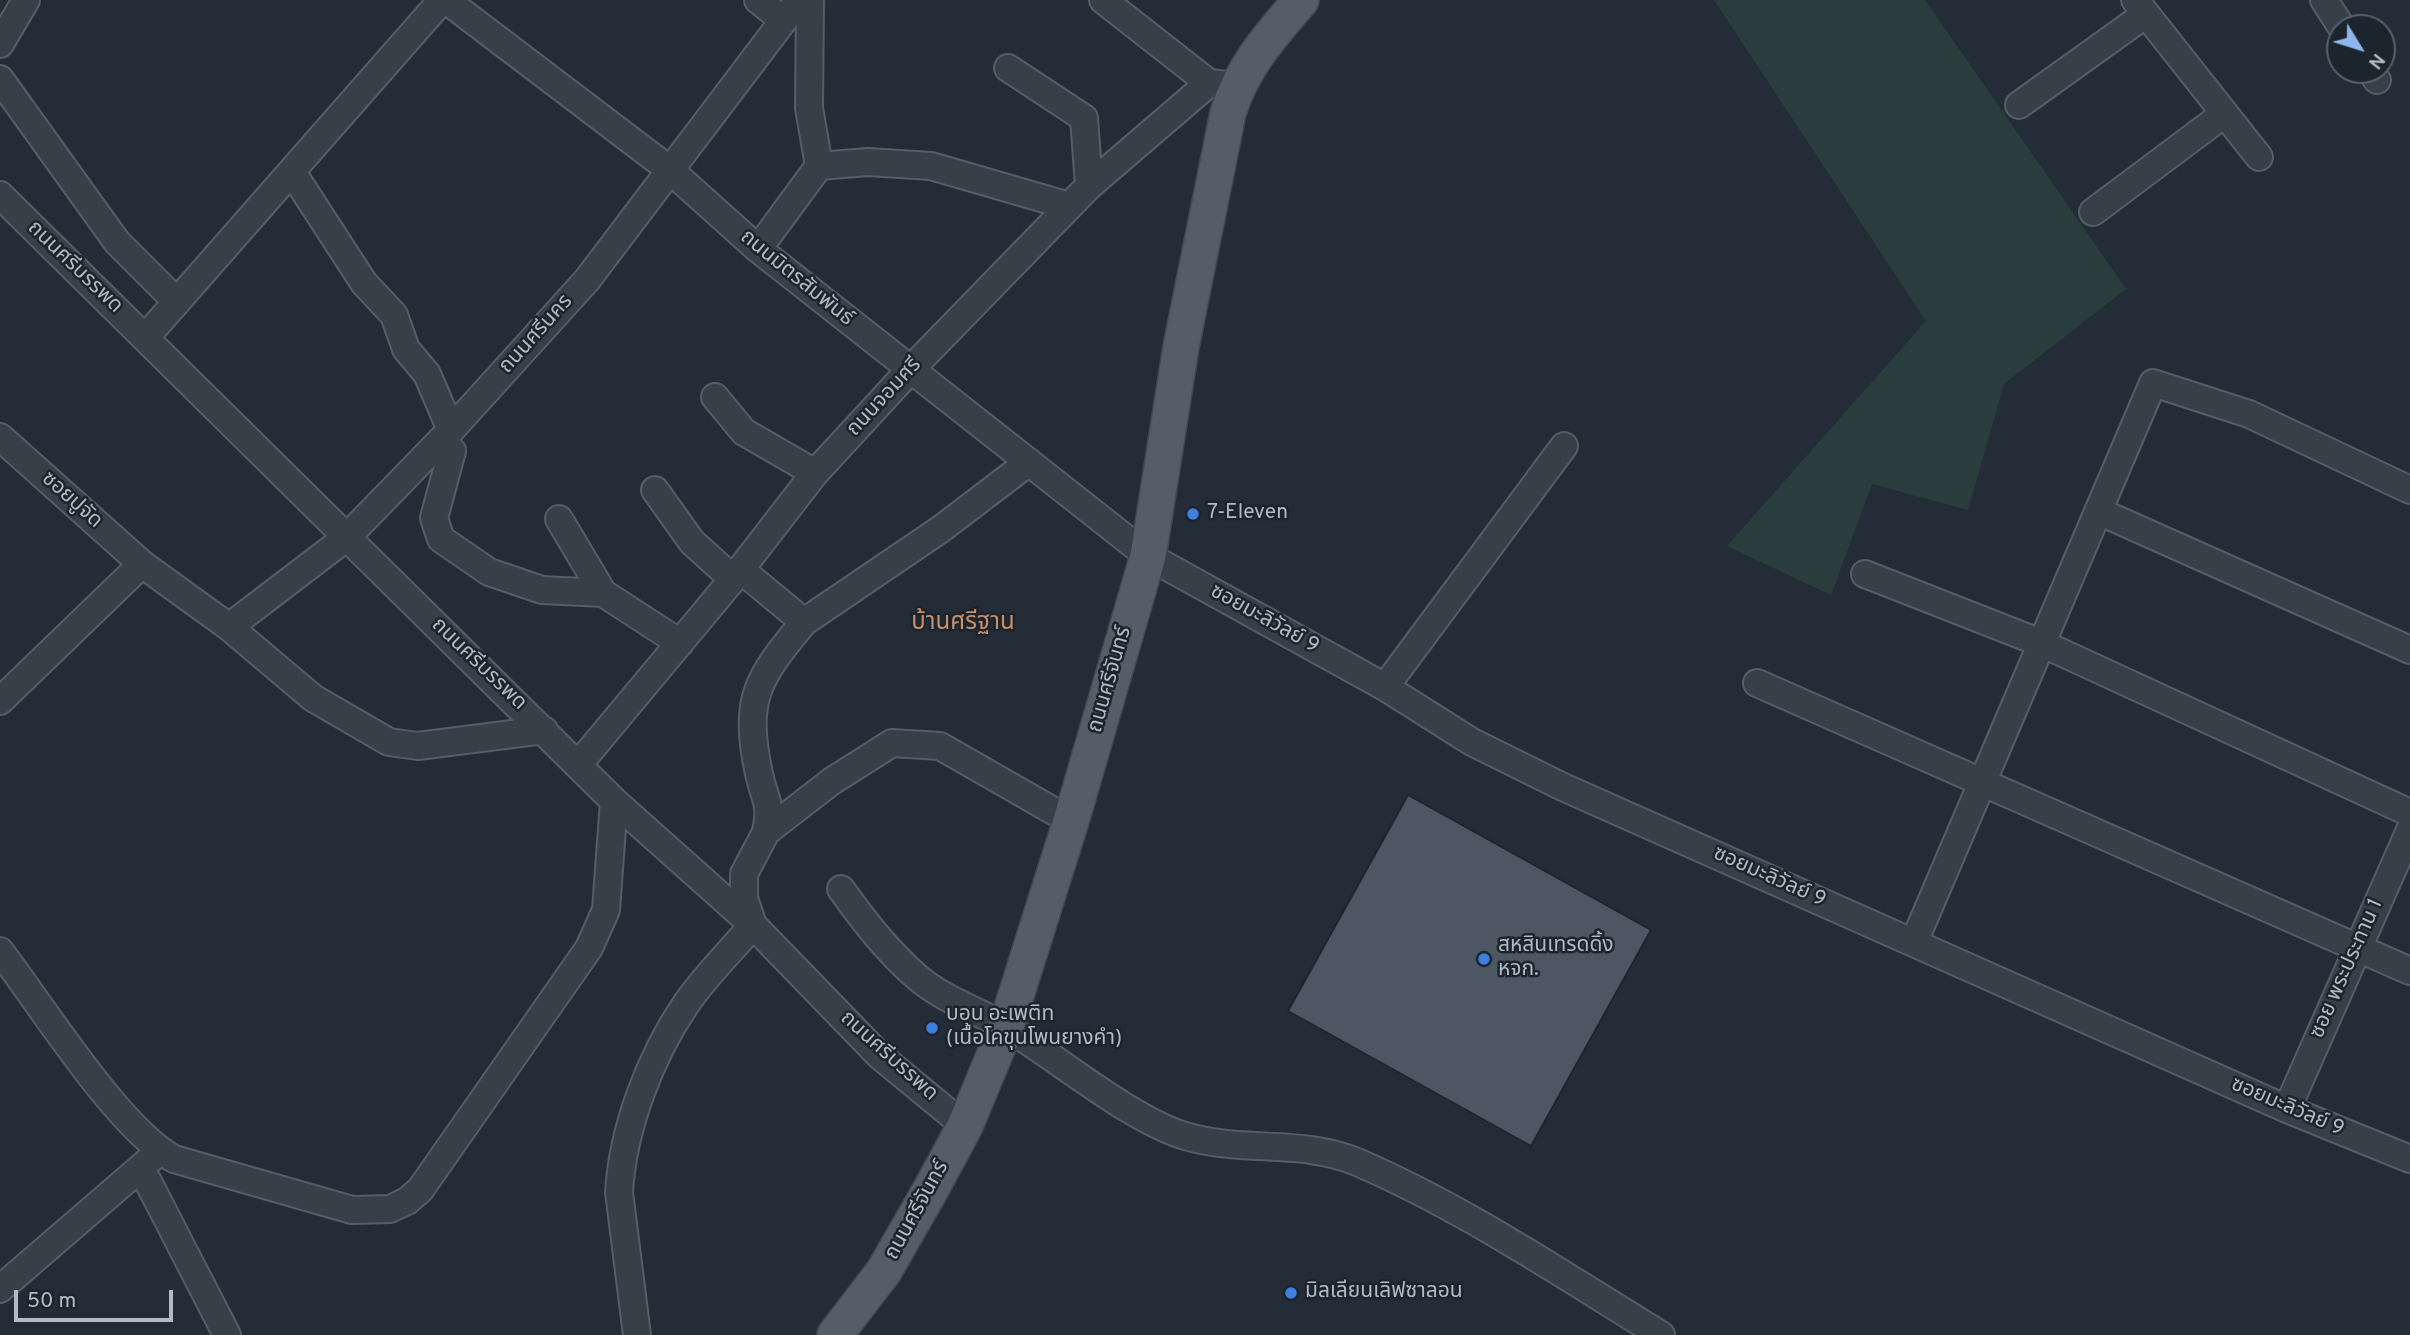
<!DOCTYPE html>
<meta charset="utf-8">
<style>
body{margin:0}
#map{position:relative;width:2410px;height:1335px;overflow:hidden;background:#242d37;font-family:Overpass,sans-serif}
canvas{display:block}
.north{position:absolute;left:2326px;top:14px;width:70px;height:70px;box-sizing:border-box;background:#1c242d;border:2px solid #586069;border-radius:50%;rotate:128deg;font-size:19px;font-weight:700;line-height:28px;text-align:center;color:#b2bac4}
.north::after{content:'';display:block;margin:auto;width:24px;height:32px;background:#8eb6ed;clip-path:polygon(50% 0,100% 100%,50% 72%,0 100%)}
.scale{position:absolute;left:14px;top:1290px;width:159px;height:32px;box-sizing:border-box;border:4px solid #b2bac4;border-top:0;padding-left:9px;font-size:21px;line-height:24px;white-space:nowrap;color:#b2bac4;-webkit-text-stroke:5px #1c242d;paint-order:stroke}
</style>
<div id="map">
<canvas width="2410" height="1335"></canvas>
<div class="north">N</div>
<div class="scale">50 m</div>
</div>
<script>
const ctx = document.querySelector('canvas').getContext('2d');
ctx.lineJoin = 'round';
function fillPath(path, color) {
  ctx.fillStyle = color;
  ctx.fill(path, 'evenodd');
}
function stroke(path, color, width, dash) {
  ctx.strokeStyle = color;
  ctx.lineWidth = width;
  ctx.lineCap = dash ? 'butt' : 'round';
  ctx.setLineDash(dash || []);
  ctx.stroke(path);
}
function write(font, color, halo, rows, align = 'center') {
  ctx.font = font + ' Overpass,"Noto Sans Thai",sans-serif';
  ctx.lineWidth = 5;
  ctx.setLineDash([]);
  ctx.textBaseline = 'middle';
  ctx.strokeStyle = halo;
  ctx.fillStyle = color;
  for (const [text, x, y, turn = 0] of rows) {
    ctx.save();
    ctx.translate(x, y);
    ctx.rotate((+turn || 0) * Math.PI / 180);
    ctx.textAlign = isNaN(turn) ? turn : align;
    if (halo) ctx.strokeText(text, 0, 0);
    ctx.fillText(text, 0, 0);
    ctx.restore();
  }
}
const green = new Path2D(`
 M 1714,0 L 1925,0 L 2126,289 L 2004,384 L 1968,510 L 1872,484 L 1831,595 L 1727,546 L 1926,321 Z`);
const building = new Path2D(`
 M 1408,795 L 1651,930 L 1531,1146 L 1288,1011 Z`);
const minor = new Path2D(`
 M 446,0 L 670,170 L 758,249 L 1148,556 L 1385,687 L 1472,742 L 1563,787 L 2287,1109 L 2410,1159
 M 758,0 L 783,20
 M 1103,0 L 1209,83
 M 2135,0 L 2259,157
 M 2324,0 L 2342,28
 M 0,44 L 26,0
 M 1008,68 L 1084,118 L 1089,186
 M 2370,70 L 2377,80
 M 0,79 L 117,242 L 177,302
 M 2019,105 L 2146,14
 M 819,166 L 868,162 L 931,166 L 1069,206
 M 292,172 L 364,283 L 394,315 L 406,349 L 427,374 L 451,430
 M 0,195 L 614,801 L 753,925 L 880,1056 L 965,1126
 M 2093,212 L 2224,114
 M 758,249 L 819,166 L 809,108 L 810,0
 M 145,338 L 442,0
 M 715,397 L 744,432 L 815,473
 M 0,437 L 142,564
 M 440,441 L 452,451 L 434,518 L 441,539 L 489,572 L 542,590 L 603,593
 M 655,490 L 692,542 L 733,579
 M 2098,511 L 2410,650
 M 559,519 L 603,593 L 680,643
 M 740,569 L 804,622 C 757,679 743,698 759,774 C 765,801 772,802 766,832
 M 1865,574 L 2041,643 L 2410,813
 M 804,622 L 941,529 L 1029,462
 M 229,627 L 347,537 L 451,430 L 587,280 L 799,0
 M 1757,683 L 2410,971
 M 1385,687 L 1564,446
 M 0,701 L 142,564 L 229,627 L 313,698 L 389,742 L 418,746 L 544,730
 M 578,765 L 733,579 L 815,473 L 910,370 L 1089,186 L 1209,83 L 1236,86
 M 841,889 C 864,921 887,951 917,977 C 945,1001 978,1010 1009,1029 C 1060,1060 1130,1119 1185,1136 C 1242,1153 1303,1139 1357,1162 C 1464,1208 1561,1274 1661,1335
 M 1914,942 L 2153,383 L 2249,414 L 2410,490
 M 0,951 C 42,1006 117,1127 174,1159 L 352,1210 L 390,1209 L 407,1201 L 420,1190 L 589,948 L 606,910 L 614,801
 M 2287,1109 L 2410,830
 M 141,1168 L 227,1335
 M 0,1289 L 160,1151
 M 637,1335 L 619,1192 C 623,1128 650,1057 686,1004 C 705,976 731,951 753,925 L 744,898 L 744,874 L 766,832 L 832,781 L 892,743 L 940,746 L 1071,821`);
const major = new Path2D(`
 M 835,1335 L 884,1271 L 931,1189 L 965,1126 L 1006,1027 L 1071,821 L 1148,556 L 1181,347 L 1228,113 C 1242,67 1270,36 1301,0`);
const markers = [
 [1193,514,7,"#3f7fe0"],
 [1484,959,7,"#3f7fe0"],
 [932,1028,7,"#3f7fe0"],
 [1291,1293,7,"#3f7fe0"]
];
const streetNames = [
 ["ถนนศรีบรรพด",74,268,44],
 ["ถนนมิตรสัมพันธ์",796,279,39],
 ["ถนนศรีนคร",537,335,-48],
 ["ถนนจอมศรี",885,398,-47],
 ["ซอยปูจัด",71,501,42],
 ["ซอยมะลิวัลย์ 9",1264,620,29],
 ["ถนนศรีบรรพด",478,665,44],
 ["ถนนศรีจันทร์",1111,680,-74],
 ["ซอยมะลิวัลย์ 9",1769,878,24],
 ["ซอย พระประทาน 1",2348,969,-66],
 ["ถนนศรีบรรพด",888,1057,42],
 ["ซอยมะลิวัลย์ 9",2287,1108,23],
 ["ถนนศรีจันทร์",918,1211,-61]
];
const poiNames = [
 ["7-Eleven",1207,514],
 ["สหสินเทรดดิ้ง",1498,947],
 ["หจก.",1498,971],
 ["บอน อะเพติท",946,1016],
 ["(เนื้อโคขุนโพนยางคำ)",946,1040],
 ["มิลเลียนเลิฟซาลอน",1305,1293]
];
const quarterNames = [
 ["บ้านศรีฐาน",963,624]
];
fillPath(green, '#2a3d3c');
fillPath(building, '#4c5763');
stroke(building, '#1e262f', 2);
stroke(minor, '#555d66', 30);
stroke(major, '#404851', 38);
stroke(minor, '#373f48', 26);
stroke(major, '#555e68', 35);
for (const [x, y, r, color] of markers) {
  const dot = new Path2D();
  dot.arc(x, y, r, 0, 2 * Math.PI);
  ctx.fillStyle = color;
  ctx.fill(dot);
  stroke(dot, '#1c242d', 2.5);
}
write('21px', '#b2bac4', '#1c242d', streetNames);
write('21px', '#b2bac4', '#1c242d', poiNames, 'left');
write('24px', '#c98f68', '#1c242d', quarterNames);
</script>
